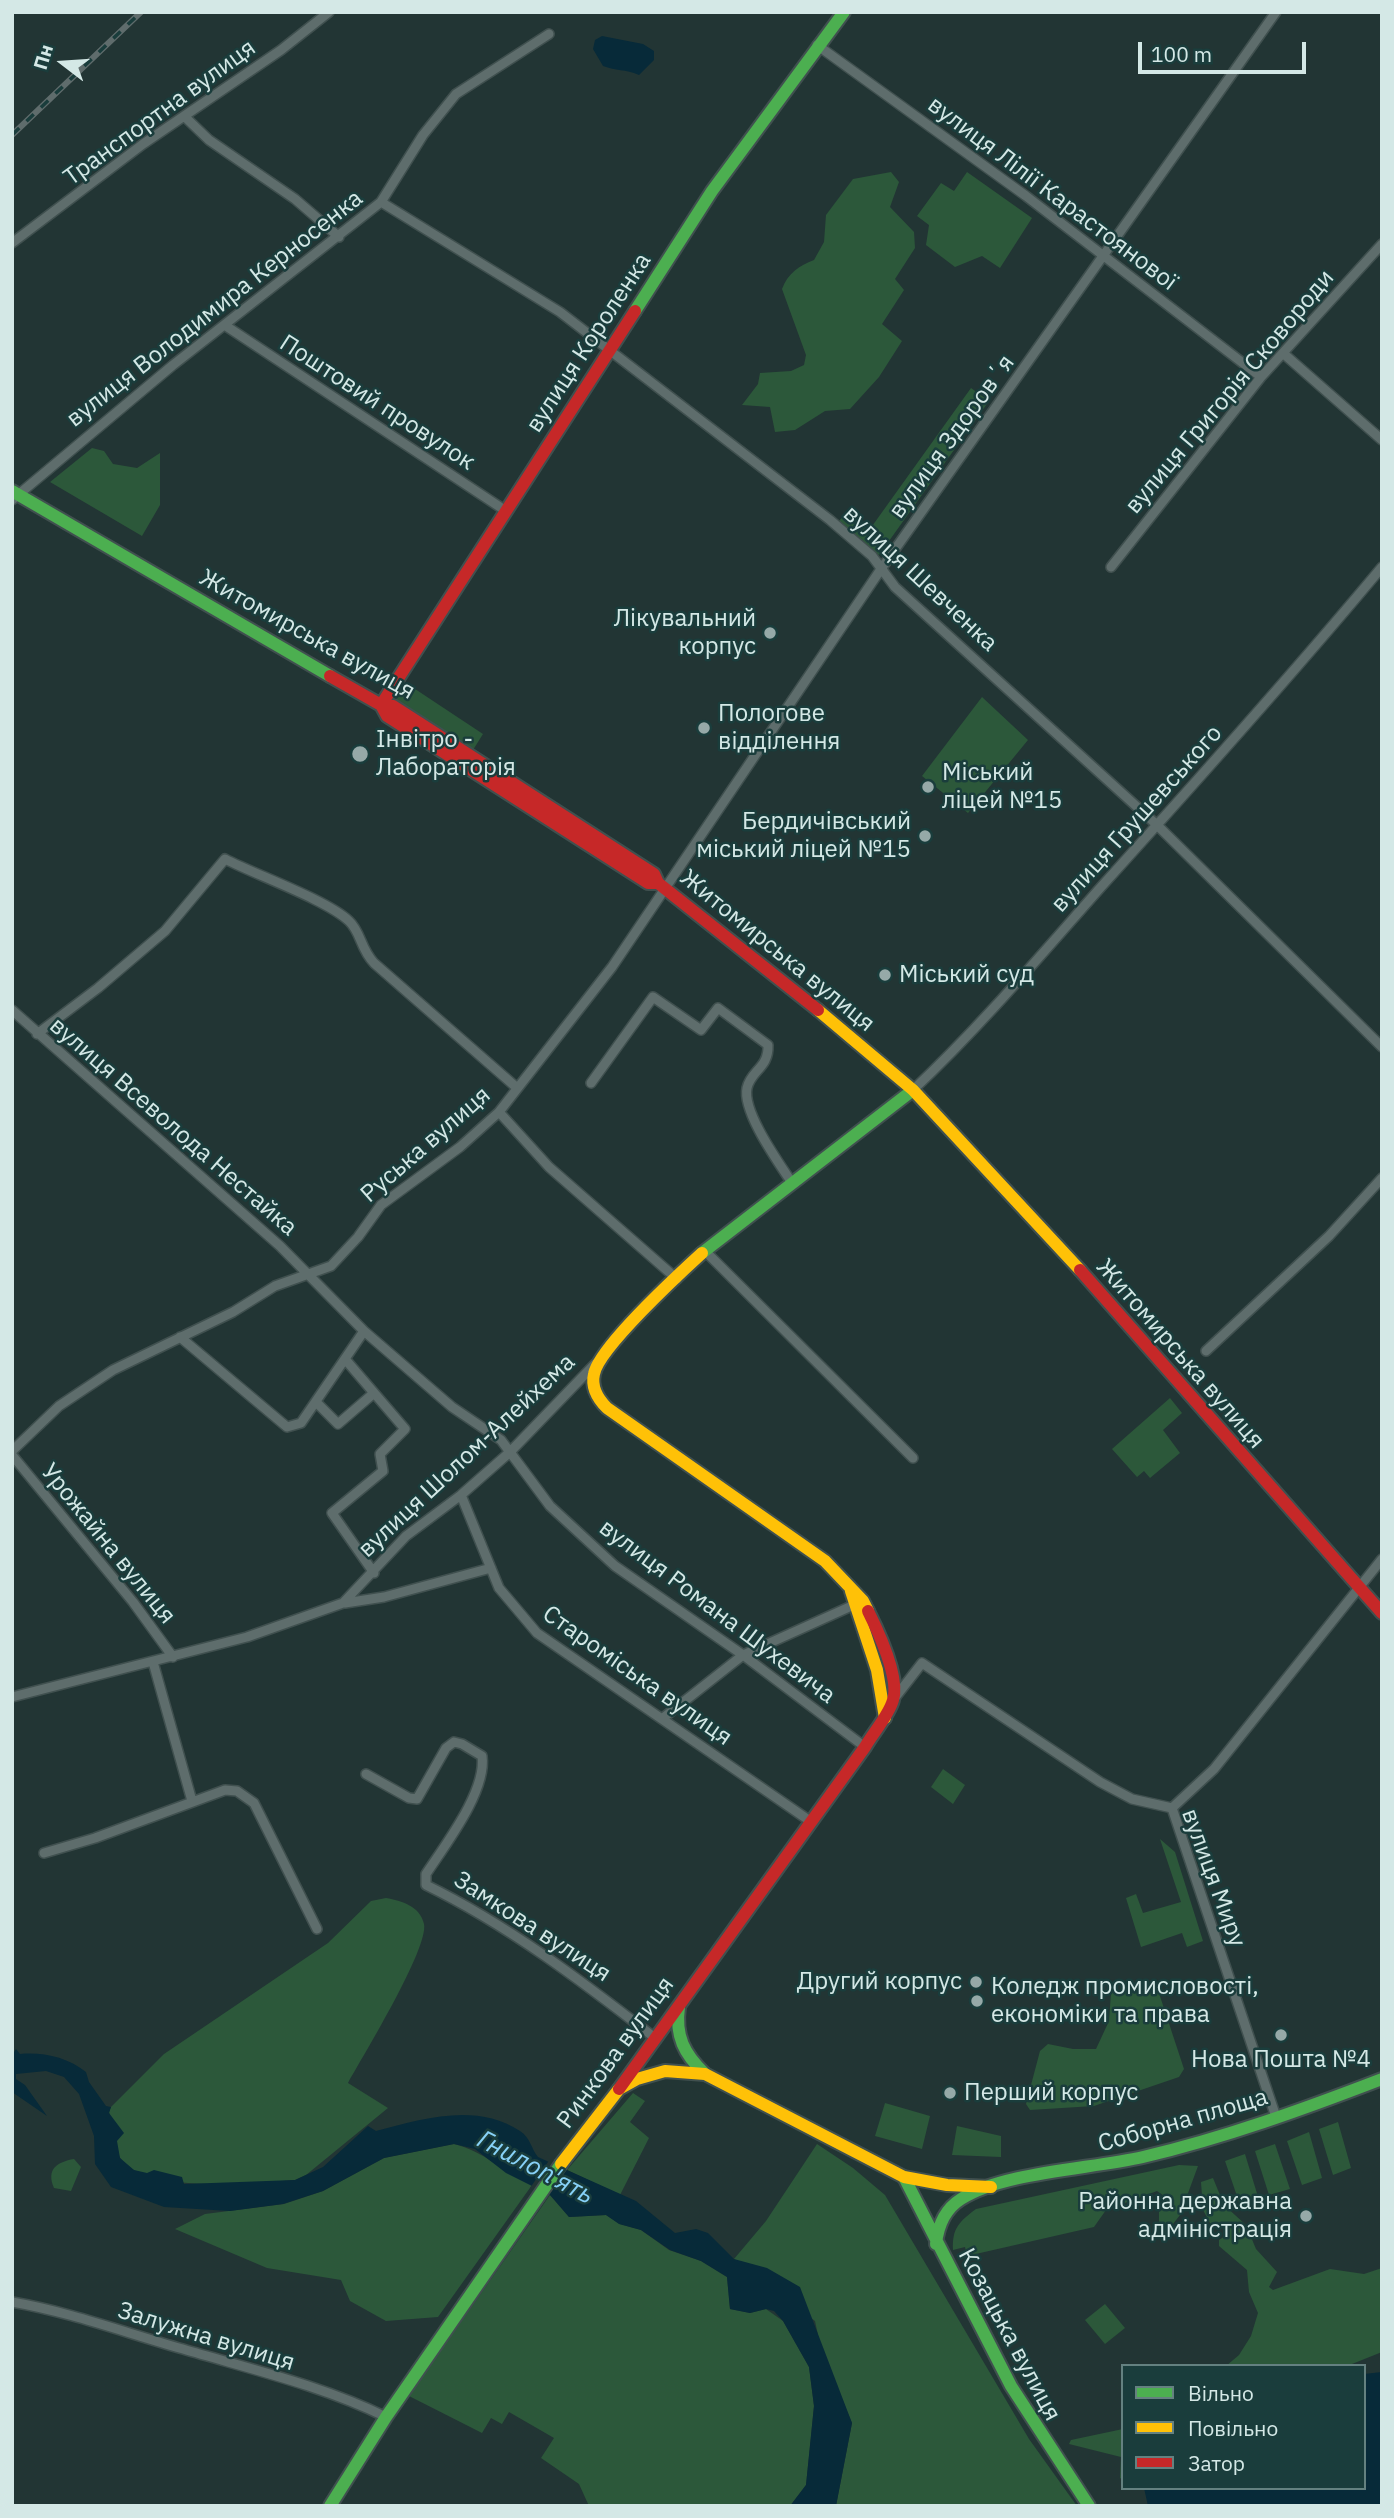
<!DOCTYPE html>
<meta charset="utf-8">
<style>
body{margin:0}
#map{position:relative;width:1394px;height:2518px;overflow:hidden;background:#223534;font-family:"IBM Plex Sans",sans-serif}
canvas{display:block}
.frame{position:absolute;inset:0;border:14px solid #d4e8e6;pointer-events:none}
.legend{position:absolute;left:1121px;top:2364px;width:245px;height:126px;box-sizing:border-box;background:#1a3d3c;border:2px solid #648180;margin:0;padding:9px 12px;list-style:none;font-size:21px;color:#d4e8e6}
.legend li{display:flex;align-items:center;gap:14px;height:35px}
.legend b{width:35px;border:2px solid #648180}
.north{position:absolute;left:28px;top:28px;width:70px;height:70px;-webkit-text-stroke:5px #1a3d3c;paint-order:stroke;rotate:287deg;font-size:19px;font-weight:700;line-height:28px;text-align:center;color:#d4e8e6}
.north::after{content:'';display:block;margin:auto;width:24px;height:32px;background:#d4e8e6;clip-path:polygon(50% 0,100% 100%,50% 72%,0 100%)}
.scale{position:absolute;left:1138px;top:42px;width:168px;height:32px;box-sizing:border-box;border:4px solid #d4e8e6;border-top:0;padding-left:9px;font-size:21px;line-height:24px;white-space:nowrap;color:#d4e8e6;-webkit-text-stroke:5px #1a3d3c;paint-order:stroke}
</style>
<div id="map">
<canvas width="1394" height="2518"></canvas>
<div class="frame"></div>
<ul class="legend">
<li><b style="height:9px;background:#4caf50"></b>Вільно</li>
<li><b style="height:9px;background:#ffc107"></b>Повільно</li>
<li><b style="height:9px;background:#c62828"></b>Затор</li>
</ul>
<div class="north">Пн</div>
<div class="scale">100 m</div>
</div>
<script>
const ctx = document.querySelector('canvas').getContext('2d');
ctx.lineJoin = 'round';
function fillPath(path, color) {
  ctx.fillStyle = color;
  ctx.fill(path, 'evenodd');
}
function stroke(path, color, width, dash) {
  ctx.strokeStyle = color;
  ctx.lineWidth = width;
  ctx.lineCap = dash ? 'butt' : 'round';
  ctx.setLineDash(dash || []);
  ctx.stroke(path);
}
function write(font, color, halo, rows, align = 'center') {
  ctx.font = font + ' "IBM Plex Sans",sans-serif';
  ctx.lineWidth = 5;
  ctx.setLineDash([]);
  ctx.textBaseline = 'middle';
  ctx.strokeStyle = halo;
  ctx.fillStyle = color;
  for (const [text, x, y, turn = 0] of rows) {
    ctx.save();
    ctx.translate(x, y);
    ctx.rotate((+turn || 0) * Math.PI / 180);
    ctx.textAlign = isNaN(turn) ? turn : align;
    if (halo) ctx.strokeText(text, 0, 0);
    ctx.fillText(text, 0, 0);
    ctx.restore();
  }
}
const green = new Path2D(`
 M 891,172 L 899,182 L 890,207 L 914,232 L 915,248 L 895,279 L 904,290 L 882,324 L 902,341 L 879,377 L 850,409 L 825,411 L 795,430 L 775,432 L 770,407 L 742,405 L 758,384 L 760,373 L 791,371 L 804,365 L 806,355 L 782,289 C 788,273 799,266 814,260 L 824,242 L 826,215 L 853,179 Z
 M 967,172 L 1032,218 L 1000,268 L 982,256 L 955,267 L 926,245 L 929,225 L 917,216 L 941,183 L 954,191 Z
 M 971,388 L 989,401 L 879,555 L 839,521 L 845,514 L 870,529 Z
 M 92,448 L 104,451 L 113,464 L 137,468 L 160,453 L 160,505 L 142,536 L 50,482 Z
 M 406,683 L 483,734 L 473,750 L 394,701 Z
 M 982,697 L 1028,740 L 968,813 L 922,776 Z
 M 1170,1398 L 1182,1413 L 1163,1430 L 1180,1453 L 1150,1478 L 1144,1471 L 1137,1477 L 1112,1449 Z
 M 943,1769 L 965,1785 L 953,1804 L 931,1787 Z
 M 1160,1839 L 1175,1852 L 1203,1941 L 1187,1947 L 1182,1933 L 1141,1947 L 1126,1898 L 1136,1894 L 1143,1913 L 1181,1902 Z
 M 386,1898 C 402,1901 420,1906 424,1924 C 429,1948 363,2056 348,2083 L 388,2108 L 306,2175 L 295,2180 C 256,2183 146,2194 121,2159 C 116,2152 112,2123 109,2112 L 111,2107 L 164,2054 L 328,1943 L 371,1901 Z
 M 1155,1981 L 1184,2069 L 1179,2077 L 1094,2106 L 1030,2110 L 1026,2104 L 1040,2051 L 1048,2044 L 1073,2049 L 1096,2049 L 1109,2021 L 1111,1993 Z
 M 633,2093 L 645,2101 L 630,2122 L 649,2138 L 620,2195 L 567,2170 Z
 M 885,2103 L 930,2116 L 922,2149 L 875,2136 Z
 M 1338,2122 L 1351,2168 L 1333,2175 L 1319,2129 Z
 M 957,2126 L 1001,2136 L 1001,2157 L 952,2155 Z
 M 1309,2132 L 1322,2178 L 1302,2185 L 1287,2141 Z
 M 454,2144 C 483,2151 504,2172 532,2185 L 438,2317 L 386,2321 L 350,2301 L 341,2280 L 267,2268 L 175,2229 L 205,2214 L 284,2204 L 323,2191 L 384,2158 Z
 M 817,2144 L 853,2168 L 885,2195 L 1029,2439 L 1077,2506 L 836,2506 L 852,2423 L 821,2349 L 815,2321 L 734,2259 L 766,2221 Z
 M 1275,2144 L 1290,2189 L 1269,2195 L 1255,2151 Z
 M 1245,2154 L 1259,2200 L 1240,2205 L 1225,2161 Z
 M 74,2159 L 81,2167 L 71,2191 L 54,2188 C 46,2169 57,2162 74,2159 Z
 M 1179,2165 L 1198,2166 L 1180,2215 L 1166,2233 L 1159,2225 L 1159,2212 L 1168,2205 L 1167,2198 L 1157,2191 L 1106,2210 L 1094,2227 L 967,2256 L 965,2247 L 953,2250 C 952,2228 959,2222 976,2209 Z
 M 1213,2178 L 1224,2205 L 1246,2225 L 1256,2249 L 1277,2272 L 1269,2287 L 1273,2290 L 1330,2269 L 1364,2274 L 1382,2268 L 1382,2352 L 1347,2366 L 1226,2366 L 1239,2355 L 1251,2336 L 1258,2313 L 1249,2292 L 1247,2270 L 1219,2246 L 1219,2240 L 1228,2234 L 1225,2227 L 1210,2223 L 1203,2210 L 1201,2182 Z
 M 550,2195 L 569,2217 L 606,2215 L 620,2224 L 641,2230 L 669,2250 L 701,2261 L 727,2277 L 730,2309 L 750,2313 L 766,2309 L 783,2321 L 809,2367 L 814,2406 L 806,2485 L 790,2506 L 589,2506 L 579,2484 L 541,2458 L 554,2438 L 509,2412 L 502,2424 L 491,2418 L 482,2433 L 409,2396 Z
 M 1105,2304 L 1125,2328 L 1105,2344 L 1085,2320 Z
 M 1123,2429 L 1123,2480 L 1120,2478 L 1121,2457 L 1069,2444 L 1071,2440 Z`);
const water = new Path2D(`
 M 602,36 L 643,44 L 654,51 L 654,60 L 639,75 C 625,69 616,71 603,66 L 593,49 L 595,40 Z
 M 16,2049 L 20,2054 C 43,2052 67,2057 86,2072 L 89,2082 L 106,2106 L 111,2107 L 109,2113 L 124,2133 L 117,2141 L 120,2158 L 134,2170 L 147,2173 L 154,2170 L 182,2177 L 184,2184 L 295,2180 L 323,2167 L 368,2126 L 376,2131 C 422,2119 476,2102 520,2131 C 531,2138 531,2149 538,2157 L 636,2201 L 675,2233 L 696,2229 L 708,2233 L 734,2259 L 767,2268 L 800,2287 L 852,2423 L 836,2506 L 790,2506 L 806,2485 L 814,2406 L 809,2367 L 783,2321 L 774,2311 L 766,2309 L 750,2313 L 730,2309 L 727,2277 L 701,2261 L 670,2250 L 641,2230 L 619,2224 L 606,2215 L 569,2217 L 550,2195 L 506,2173 L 475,2149 L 454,2144 L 384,2158 L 323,2191 L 283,2204 L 230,2211 L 164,2207 L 111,2187 L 95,2164 L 94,2136 L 79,2094 L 64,2077 L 46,2071 L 16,2074 L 16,2079 L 25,2085 L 47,2116 L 12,2092 L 12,2055 Z
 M 1382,2372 L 1382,2506 L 1148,2506 L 1144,2488 L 1364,2488 L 1364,2374 Z`);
const pier = new Path2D(`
 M 550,2159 L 569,2167 L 547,2197 L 530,2188 Z`);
const street = new Path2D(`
 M 817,45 L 1026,196 L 1261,377
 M 184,116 L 209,140 L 295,199 L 339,237
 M 381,202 L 560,312 L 830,520 L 872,556 L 895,587 L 1157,825 L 1382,1047
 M 12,243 L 143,144 L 281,50 L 329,12
 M 226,326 L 506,511
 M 1284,354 L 1382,440
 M 12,500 L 173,365 L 381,202 L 423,135 L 456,94 L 549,34
 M 1111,567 L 1261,377 L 1382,244
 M 12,1010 L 280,1246 L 364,1331 L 452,1407 L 501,1440 L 550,1506 L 615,1566 L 743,1655 L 865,1747
 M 37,1034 L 98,988 L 165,931 L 225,859 C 256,875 327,900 349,921 C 361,932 360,948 374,963 L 516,1087
 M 591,1083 L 653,997 L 701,1030 L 718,1008 L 768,1045 C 769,1068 751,1070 747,1088 C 742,1112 779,1163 792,1183
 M 913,1090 C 980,1027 1040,956 1101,887 C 1196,782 1291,676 1382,567
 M 499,1112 L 549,1167 L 677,1279
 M 705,1251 L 913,1458
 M 180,1337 L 287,1427 L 301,1423 L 364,1331
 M 1206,1351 L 1329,1236 L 1382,1178
 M 345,1359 L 405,1429 L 380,1454 L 383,1471 L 332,1513 L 374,1573
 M 316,1402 L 338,1424 L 374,1393
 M 12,1451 L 59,1406 L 113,1370 L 233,1312 L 275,1286 L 331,1266 L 358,1237 L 381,1205 L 460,1147 L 499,1112 L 612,967 L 881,569 L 1276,12
 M 12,1455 L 133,1602 L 173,1657
 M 461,1495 L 499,1588 L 537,1633 L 810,1821
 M 345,1603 L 384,1597 L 491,1568
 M 153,1662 L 192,1801
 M 12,1697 L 247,1637 L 343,1603 L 406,1536 L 461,1495 L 510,1452 L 595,1364
 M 894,1699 L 922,1663 L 1100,1782 L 1132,1799 L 1172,1808
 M 663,1718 L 743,1655 L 856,1604
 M 366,1774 L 409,1798 L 417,1799 L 446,1748 L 454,1742 L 462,1744 L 482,1756 C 487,1791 445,1845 426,1874 L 426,1885 C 508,1925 583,1982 655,2038
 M 1172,1808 L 1214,1769 L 1382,1559
 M 1172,1808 L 1276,2117
 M 44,1853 L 95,1838 L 225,1790 L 237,1791 L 254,1803 L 317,1929
 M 12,2302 C 70,2312 126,2333 183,2349 C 250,2369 323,2386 386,2417`);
const fast = new Path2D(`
 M 635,311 L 712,191 L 844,12
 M 12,491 L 330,676
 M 702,1253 L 913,1090
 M 679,2007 C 675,2036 684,2054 705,2074
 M 904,2177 L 1011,2386 L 1089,2506
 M 936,2244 C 938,2226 945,2209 961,2199 C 1003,2172 1091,2169 1143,2157 C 1224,2138 1304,2109 1382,2079
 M 330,2506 L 386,2417 L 561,2164`);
const slow = new Path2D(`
 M 818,1010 L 913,1090 L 1080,1270
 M 702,1253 C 679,1274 599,1348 594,1374 C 591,1387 598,1399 607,1408 L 825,1561 L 863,1601 L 868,1611
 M 851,1591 L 877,1670 L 885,1718
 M 561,2164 L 619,2089 L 637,2079 L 665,2071 L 705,2074 L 904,2177 L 947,2185 L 991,2187`);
const jam = new Path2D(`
 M 330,676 L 381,705 L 393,706 L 654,874 L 658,883 L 818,1010
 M 381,705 L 635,311
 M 381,705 L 387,716 L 648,883 L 658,883
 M 1080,1270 L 1382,1613
 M 619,2089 L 865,1747 C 873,1733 889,1715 893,1700 C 900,1678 878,1631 868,1611`);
const rail = new Path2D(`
 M 12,135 L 141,12`);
const markers = [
 [770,633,7,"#96a9a8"],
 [704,728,7,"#96a9a8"],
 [360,754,9,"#96a9a8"],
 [928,787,7,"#96a9a8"],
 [925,836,7,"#96a9a8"],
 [885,975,7,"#96a9a8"],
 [976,1982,7,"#96a9a8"],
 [977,2001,7,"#96a9a8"],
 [1281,2035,7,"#96a9a8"],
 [950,2093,7,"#96a9a8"],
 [1306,2216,7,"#96a9a8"]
];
const streetNames = [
 ["Транспортна вулиця",160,113,-36],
 ["вулиця Лілії Карастоянової",1052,194,37],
 ["вулиця Володимира Керносенка",215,309,-38],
 ["вулиця Короленка",589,343,-57],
 ["вулиця Григорія Сковороди",1230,392,-50],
 ["Поштовий провулок",377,403,33],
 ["вулиця Здоровʼя",952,437,-54],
 ["вулиця Шевченка",920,579,43],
 ["Житомирська вулиця",307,635,29],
 ["вулиця Грушевського",1137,819,-48],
 ["Житомирська вулиця",777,951,39],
 ["вулиця Всеволода Нестайка",173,1127,41],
 ["Руська вулиця",426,1145,-41],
 ["Житомирська вулиця",1180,1354,49],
 ["вулиця Шолом-Алейхема",467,1456,-43],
 ["Урожайна вулиця",108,1544,51],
 ["вулиця Романа Шухевича",717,1612,37],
 ["Староміська вулиця",637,1676,35],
 ["вулиця Миру",1213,1878,70],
 ["Замкова вулиця",532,1927,33],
 ["Ринкова вулиця",616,2053,-54],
 ["Соборна площа",1183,2121,-16],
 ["Козацька вулиця",1009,2335,62],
 ["Залужна вулиця",206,2337,17]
];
const poiNames = [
 ["Лікувальний",756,619,"right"],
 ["корпус",756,647,"right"],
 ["Пологове",718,714],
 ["відділення",718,742],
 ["Інвітро -",376,740],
 ["Лабораторія",376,768],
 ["Міський",942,773],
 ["ліцей №15",942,801],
 ["Бердичівський",911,822,"right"],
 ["міський ліцей №15",911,850,"right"],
 ["Міський суд",899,975],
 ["Другий корпус",962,1982,"right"],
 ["Коледж промисловості,",991,1987],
 ["економіки та права",991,2015],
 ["Нова Пошта №4",1281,2060,"center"],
 ["Перший корпус",964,2093],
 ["Районна державна",1292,2202,"right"],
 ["адміністрація",1292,2230,"right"]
];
const waterNames = [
 ["Гнилоп'ять",535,2168,28]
];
fillPath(green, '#2c583a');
fillPath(water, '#072a39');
fillPath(pier, '#223534');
stroke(street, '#40504f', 12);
stroke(fast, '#40504f', 16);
stroke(slow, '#40504f', 16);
stroke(jam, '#40504f', 16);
stroke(street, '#5e6d6c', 9);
stroke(fast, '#4caf50', 12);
stroke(slow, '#ffc107', 12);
stroke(jam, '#c62828', 12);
stroke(rail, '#5f6c6c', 6);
stroke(rail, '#1a3d3c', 3.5, [10]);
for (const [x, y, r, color] of markers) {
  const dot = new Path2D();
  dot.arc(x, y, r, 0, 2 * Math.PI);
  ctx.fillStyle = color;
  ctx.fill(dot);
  stroke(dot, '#1a3d3c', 2.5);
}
write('24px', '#d4e8e6', '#1a3d3c', streetNames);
write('24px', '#d4e8e6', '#1a3d3c', poiNames, 'left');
write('italic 26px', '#87d1f7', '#1a3d3c', waterNames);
</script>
